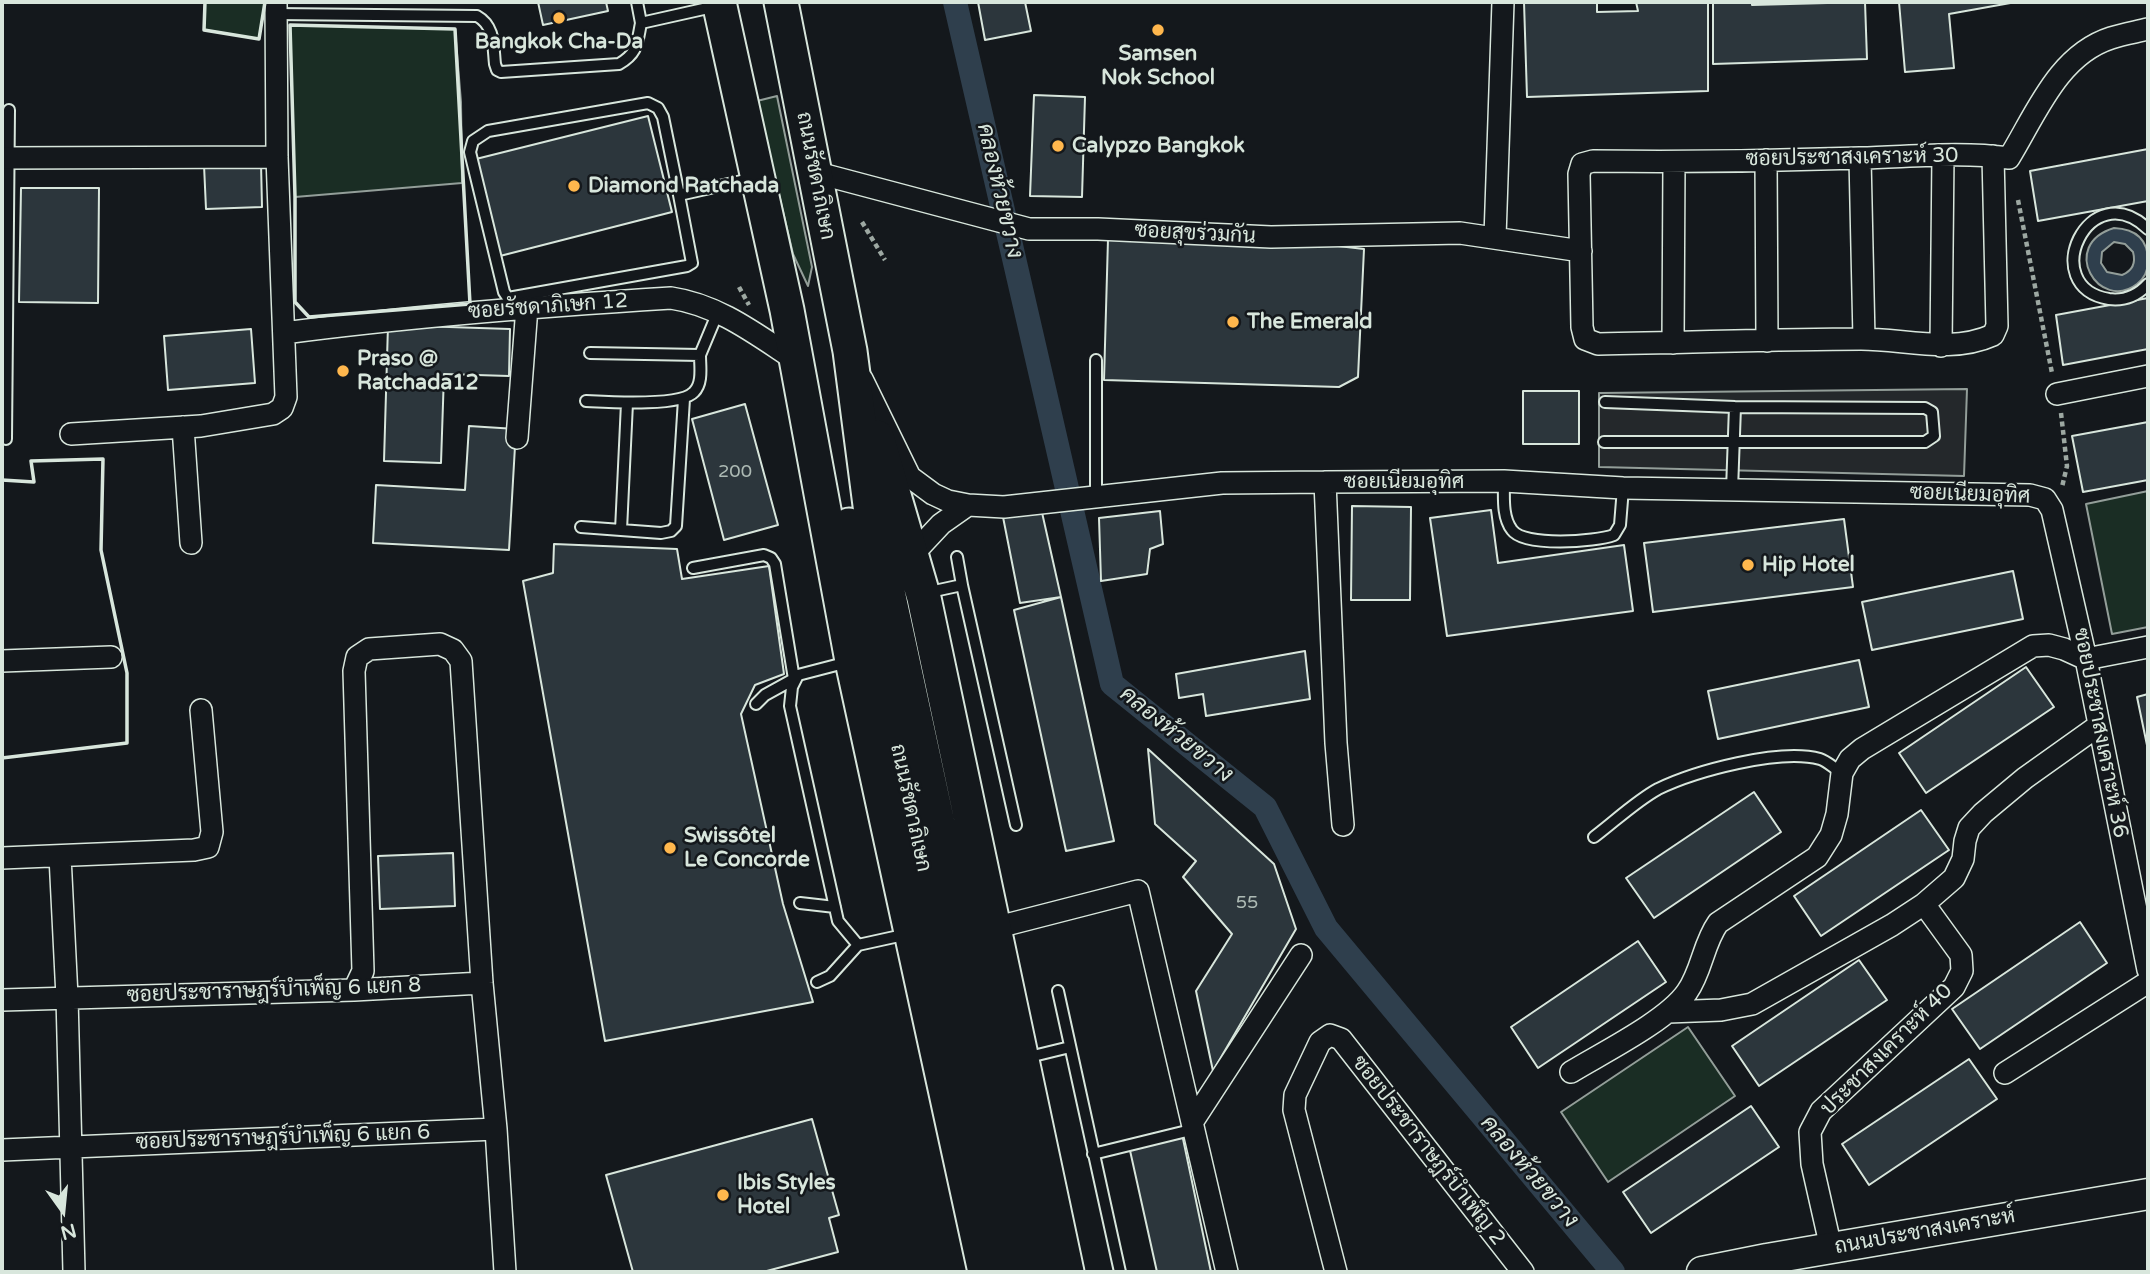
<!DOCTYPE html>
<meta charset="utf-8">
<style>
body{margin:0}
#map{position:relative;width:2150px;height:1274px;overflow:hidden;background:#14181c;font-family:"Varela Round",sans-serif}
canvas{display:block}
.frame{position:absolute;inset:0;border:4px solid #d8e6dc;pointer-events:none}
.north{position:absolute;left:28px;top:1176px;width:70px;height:70px;-webkit-text-stroke:5px #14181c;paint-order:stroke;rotate:165deg;font-size:19px;font-weight:700;line-height:28px;text-align:center;color:#d8e6dc}
.north::after{content:'';display:block;margin:auto;width:24px;height:32px;background:#d8e6dc;clip-path:polygon(50% 0,100% 100%,50% 72%,0 100%)}
</style>
<div id="map">
<canvas width="2150" height="1274"></canvas>
<div class="frame"></div>
<div class="north">N</div>
</div>
<script>
const ctx = document.querySelector('canvas').getContext('2d');
ctx.lineJoin = 'round';
function fillPath(path, color) {
  ctx.fillStyle = color;
  ctx.fill(path, 'evenodd');
}
function stroke(path, color, width, dash) {
  ctx.strokeStyle = color;
  ctx.lineWidth = width;
  ctx.lineCap = dash ? 'butt' : 'round';
  ctx.setLineDash(dash || []);
  ctx.stroke(path);
}
function write(font, color, halo, rows, align = 'center') {
  ctx.font = font + ' "Varela Round",Sarabun,sans-serif';
  ctx.lineWidth = 5;
  ctx.setLineDash([]);
  ctx.textBaseline = 'middle';
  ctx.strokeStyle = halo;
  ctx.fillStyle = color;
  for (const [text, x, y, turn = 0] of rows) {
    ctx.save();
    ctx.translate(x, y);
    ctx.rotate((+turn || 0) * Math.PI / 180);
    ctx.textAlign = isNaN(turn) ? turn : align;
    if (halo) ctx.strokeText(text, 0, 0);
    ctx.fillText(text, 0, 0);
    ctx.restore();
  }
}
const green = new Path2D(`
 M 205,2 L 265,2 L 259,39 L 204,30 Z
 M 290,25 L 455,29 L 461,102 L 462,183 L 295,197 Z
 M 777,96 L 812,267 L 808,286 L 793,254 L 757,101 Z
 M 2148,491 L 2148,627 L 2112,634 L 2086,504 Z
 M 1688,1027 L 1735,1096 L 1608,1182 L 1561,1112 Z`);
const parking = new Path2D(`
 M 1967,389 L 1964,476 L 1599,467 L 1599,393 Z`);
const water = new Path2D(`
 M 2114,228 C 2135,229 2148,239 2148,261 C 2148,271 2145,278 2137,284 C 2099,313 2058,245 2114,228 ZM 2114,242 L 2125,244 L 2133,252 C 2136,263 2132,271 2122,275 L 2107,272 L 2101,263 L 2102,252 Z`);
const canal = new Path2D(`
 M 955,2 L 1112,684 L 1265,807 L 1326,928 L 1613,1272`);
const building = new Path2D(`
 M 538,2 L 606,2 L 608,11 L 543,25 Z
 M 978,2 L 1025,2 L 1031,31 L 985,40 Z
 M 1524,2 L 1597,2 L 1597,12 L 1638,11 L 1636,2 L 1708,2 L 1708,91 L 1527,97 Z
 M 1713,2 L 1752,2 L 1752,5 L 1865,2 L 1867,59 L 1713,64 Z
 M 1899,2 L 2016,2 L 1949,14 L 1954,68 L 1905,72 Z
 M 1034,95 L 1085,97 L 1082,197 L 1030,196 Z
 M 648,116 L 672,212 L 500,256 L 476,159 Z
 M 2148,149 L 2148,201 L 2038,221 L 2030,171 Z
 M 261,163 L 262,207 L 206,209 L 204,165 Z
 M 21,188 L 99,188 L 98,303 L 19,302 Z
 M 1108,239 L 1338,246 L 1364,249 L 1358,377 L 1339,387 L 1104,380 Z
 M 2148,298 L 2148,349 L 2063,365 L 2056,315 Z
 M 388,325 L 510,329 L 509,376 L 444,374 L 441,463 L 384,461 Z
 M 251,329 L 255,383 L 168,390 L 164,336 Z
 M 1523,391 L 1579,391 L 1579,444 L 1523,444 Z
 M 745,404 L 778,525 L 724,540 L 692,419 Z
 M 2148,422 L 2148,480 L 2083,492 L 2072,436 Z
 M 469,426 L 516,429 L 509,550 L 373,543 L 376,485 L 465,490 Z
 M 1352,506 L 1411,507 L 1410,600 L 1351,600 Z
 M 1041,508 L 1061,597 L 1020,603 L 1003,517 Z
 M 1491,510 L 1498,563 L 1624,545 L 1633,611 L 1447,636 L 1430,518 Z
 M 1160,511 L 1163,544 L 1150,549 L 1147,574 L 1101,581 L 1099,518 Z
 M 1844,519 L 1853,587 L 1653,612 L 1644,543 Z
 M 554,544 L 677,549 L 682,579 L 769,566 L 784,674 L 755,685 L 741,714 L 783,904 L 813,1002 L 605,1041 L 523,581 L 553,573 Z
 M 2013,571 L 2023,619 L 1872,650 L 1862,602 Z
 M 1061,597 L 1114,841 L 1066,851 L 1014,610 Z
 M 1305,651 L 1310,699 L 1206,716 L 1203,694 L 1179,698 L 1176,674 Z
 M 1859,660 L 1869,707 L 1718,739 L 1708,691 Z
 M 2026,667 L 2054,707 L 1926,793 L 1899,753 Z
 M 2148,694 L 2148,750 L 2137,697 Z
 M 1148,749 L 1274,864 L 1296,929 L 1213,1071 L 1196,991 L 1232,934 L 1183,877 L 1196,861 L 1155,824 Z
 M 1754,792 L 1781,832 L 1654,918 L 1626,878 Z
 M 1921,810 L 1949,850 L 1821,936 L 1794,896 Z
 M 453,853 L 455,906 L 380,909 L 378,856 Z
 M 2080,922 L 2107,963 L 1980,1049 L 1952,1009 Z
 M 1638,941 L 1666,982 L 1538,1068 L 1511,1027 Z
 M 1859,960 L 1887,1000 L 1759,1086 L 1732,1046 Z
 M 1969,1059 L 1997,1099 L 1869,1185 L 1842,1144 Z
 M 1751,1106 L 1779,1147 L 1651,1233 L 1623,1192 Z
 M 812,1119 L 839,1215 L 829,1218 L 838,1252 L 763,1272 L 633,1272 L 606,1175 Z
 M 1182,1134 L 1211,1272 L 1157,1272 L 1129,1146 Z`);
const path = new Path2D(`
 M 2018,200 L 2052,373
 M 862,222 L 885,260
 M 739,287 L 749,305
 M 2061,413 L 2067,466 L 2062,487`);
const service = new Path2D(`
 M 637,2 L 641,23
 M 275,14 L 477,16 C 495,26 493,46 495,64 L 497,70 L 501,72 L 619,64 C 638,53 637,43 641,23 L 717,6
 M 679,195 L 692,263 L 687,266 L 508,298 L 504,292 L 470,152 L 473,141 L 488,131 L 648,103 L 658,108 L 663,117 L 679,195 L 755,178
 M 2148,229 C 2089,173 2036,287 2109,299 C 2125,301 2138,295 2148,284
 M 590,353 L 700,355 L 718,312
 M 586,401 C 607,402 680,407 694,392 C 703,383 700,367 700,355
 M 6,439 L 9,110
 M 1604,442 L 1925,442 L 1934,436 L 1932,412 L 1925,408 L 1735,407 L 1605,402
 M 1504,481 C 1504,497 1502,517 1512,530 C 1524,547 1595,542 1614,535 L 1620,525 L 1623,488
 M 1732,490 L 1735,407
 M 1096,496 L 1096,360
 M 581,527 L 661,533 L 671,531 L 676,526 L 684,399
 M 621,530 L 627,403
 M 957,557 L 962,585
 M 693,568 L 764,555 L 771,558 L 775,564 L 794,679 L 765,695 L 756,704
 M 925,593 L 962,585 L 1016,825
 M 848,662 L 798,675 L 792,687 L 790,706 L 838,921 L 858,945
 M 1594,837 C 1614,822 1636,801 1658,789 C 1695,771 1780,748 1820,759 C 1827,761 1835,769 1842,773
 M 800,903 L 835,907
 M 817,982 L 830,976 L 858,945 L 908,934
 M 1058,991 L 1120,1272
 M 1025,1058 L 1070,1047
 M 1093,1154 L 1195,1129`);
const minor = new Path2D(`
 M 1993,156 L 1997,326 L 1993,335 C 1951,354 1905,339 1861,339 C 1773,339 1686,343 1598,344 L 1585,339 L 1582,327 L 1579,174 L 1582,164 L 1593,161 C 1682,162 1771,161 1860,158 C 1909,157 1960,151 2009,158 C 2036,114 2058,55 2111,38 C 2123,34 2136,32 2148,29
 M 2,158 L 277,157
 M 1860,158 L 1864,339
 M 1766,160 L 1767,341
 M 814,172 L 1029,229 L 1098,229 L 1271,237 L 1460,233 L 1581,251
 M 1495,237 L 1503,2
 M 284,333 C 413,316 542,306 671,298 C 719,305 757,335 797,361
 M 1673,343 L 1674,162
 M 1941,346 L 1943,155
 M 862,379 L 910,477 L 933,494 L 948,501 L 968,505 L 1004,507 L 1222,483 L 1325,482 L 1504,481 L 1623,488 L 2030,495 L 2045,499 L 2052,510 L 2086,659 L 2148,970
 M 2057,394 L 2148,376
 M 183,427 L 191,543
 M 71,434 L 201,426 L 273,414 L 282,408 L 286,397 L 277,157 L 276,2
 M 517,438 L 527,307
 M 1325,482 L 1336,743 L 1343,825
 M 912,555 L 941,524 L 968,505
 M 2,661 L 111,657
 M 60,856 L 67,997 L 74,1272
 M 2,858 L 194,850 L 208,847 L 212,832 L 201,710
 M 994,928 L 1138,891 L 1227,1272
 M 354,990 L 363,971 L 354,671 L 357,657 L 369,649 L 440,644 L 453,650 L 461,661 L 482,983 L 496,1129 L 505,1272
 M 2,1000 L 354,990 L 482,983
 M 1668,1012 L 1721,1010 L 1752,1004 L 1892,925 L 1924,904 L 1954,878 L 1963,859 L 1965,841 L 1969,828 L 1983,813 L 2025,778 L 2098,726
 M 1571,1072 C 1602,1053 1667,1021 1687,992 C 1702,971 1703,944 1718,923 L 1817,857 L 1831,835 L 1837,814 L 1842,773 L 1850,759 L 1862,749 L 2033,646 L 2049,645 L 2064,649 L 2086,659 L 2148,647
 M 2005,1073 L 2148,982
 M 1193,1121 L 1301,955
 M 2,1150 L 496,1129
 M 1831,1248 L 1812,1164 L 1810,1132 L 1821,1111 L 1954,987 L 1962,971 L 1961,955 L 1924,904
 M 1336,1272 L 1294,1110 L 1295,1095 L 1320,1042 L 1330,1035 L 1341,1039 L 1523,1272`);
const secondary = new Path2D(`
 M 1702,1272 L 1767,1259 L 2148,1194`);
const primary = new Path2D(`
 M 719,2 L 787,310 L 852,661 L 985,1272
 M 781,2 L 850,351 L 871,513 L 1035,1272
 M 877,437 L 924,598 L 1067,1272
 M 849,525 L 1010,1272`);
const wall = new Path2D(`
 M 205,2 L 204,30 L 259,39 L 265,2
 M 290,25 L 455,29 L 470,304 L 309,317 L 295,302 L 295,197 Z
 M 2,480 L 34,482 L 31,461 L 103,459 L 101,550 L 127,673 L 127,743 L 2,758`);
const markers = [
 [559,18,7,"#ffb74d"],
 [1158,30,7,"#ffb74d"],
 [1058,146,7,"#ffb74d"],
 [574,186,7,"#ffb74d"],
 [1233,322,7,"#ffb74d"],
 [343,371,7,"#ffb74d"],
 [1748,565,7,"#ffb74d"],
 [670,848,7,"#ffb74d"],
 [723,1195,7,"#ffb74d"]
];
const numberNames = [
 ["200",735,472],
 ["55",1247,903]
];
const poiNames = [
 ["Bangkok Cha-Da",559,42,"center"],
 ["Samsen",1158,54,"center"],
 ["Nok School",1158,78,"center"],
 ["Calypzo Bangkok",1072,146],
 ["Diamond Ratchada",588,186],
 ["The Emerald",1247,322],
 ["Praso @",357,359],
 ["Ratchada12",357,383],
 ["Hip Hotel",1762,565],
 ["Swissôtel",684,836],
 ["Le Concorde",684,860],
 ["Ibis Styles",737,1183],
 ["Hotel",737,1207]
];
const streetNames = [
 ["ซอยประชาสงเคราะห์ 30",1852,158,-1],
 ["ถนนรัชดาภิเษก",815,176,79],
 ["ซอยสุขร่วมกัน",1195,234,3],
 ["ซอยรัชดาภิเษก 12",548,307,-4],
 ["ซอยเนียมอุทิศ",1404,482],
 ["ซอยเนียมอุทิศ",1970,495,2],
 ["ซอยประชาสงเคราะห์ 36",2100,733,79],
 ["ถนนรัชดาภิเษก",910,808,78],
 ["ซอยประชาราษฎร์บำเพ็ญ 6 แยก 8",274,991,-2],
 ["ประชาสงเคราะห์ 40",1887,1050,-45],
 ["ซอยประชาราษฎร์บำเพ็ญ 6 แยก 6",283,1138,-2],
 ["ซอยประชาราษฎร์บำเพ็ญ 2",1428,1151,52],
 ["ถนนประชาสงเคราะห์",1925,1232,-10]
];
const waterNames = [
 ["คลองห้วยขวาง",999,191,77],
 ["คลองห้วยขวาง",1176,735,39],
 ["คลองห้วยขวาง",1529,1172,50]
];
fillPath(green, '#1a2d24');
stroke(green, '#939e99', 2);
fillPath(parking, '#24282b');
stroke(parking, '#939e99', 2);
fillPath(water, '#2f3f4d');
stroke(water, '#939e99', 2);
stroke(canal, '#2f3f4d', 24);
fillPath(building, '#2c363c');
stroke(building, '#d8e6dc', 2);
stroke(service, '#d8e6dc', 14);
stroke(minor, '#d8e6dc', 24);
stroke(secondary, '#d8e6dc', 33);
stroke(primary, '#d8e6dc', 37);
stroke(path, '#9da8a2', 4.5, [5, 3.5]);
stroke(service, '#14181c', 10);
stroke(minor, '#14181c', 21);
stroke(secondary, '#14181c', 30);
stroke(primary, '#14181c', 33);
stroke(wall, '#d8e6dc', 3.5);
for (const [x, y, r, color] of markers) {
  const dot = new Path2D();
  dot.arc(x, y, r, 0, 2 * Math.PI);
  ctx.fillStyle = color;
  ctx.fill(dot);
  stroke(dot, '#14181c', 2.5);
}
write('18px', '#adbab4', null, numberNames);
write('bold 21px', '#d8e6dc', '#14181c', poiNames, 'left');
write('21px', '#d8e6dc', '#14181c', streetNames);
write('italic 23px', '#d8e6dc', '#14181c', waterNames);
</script>
